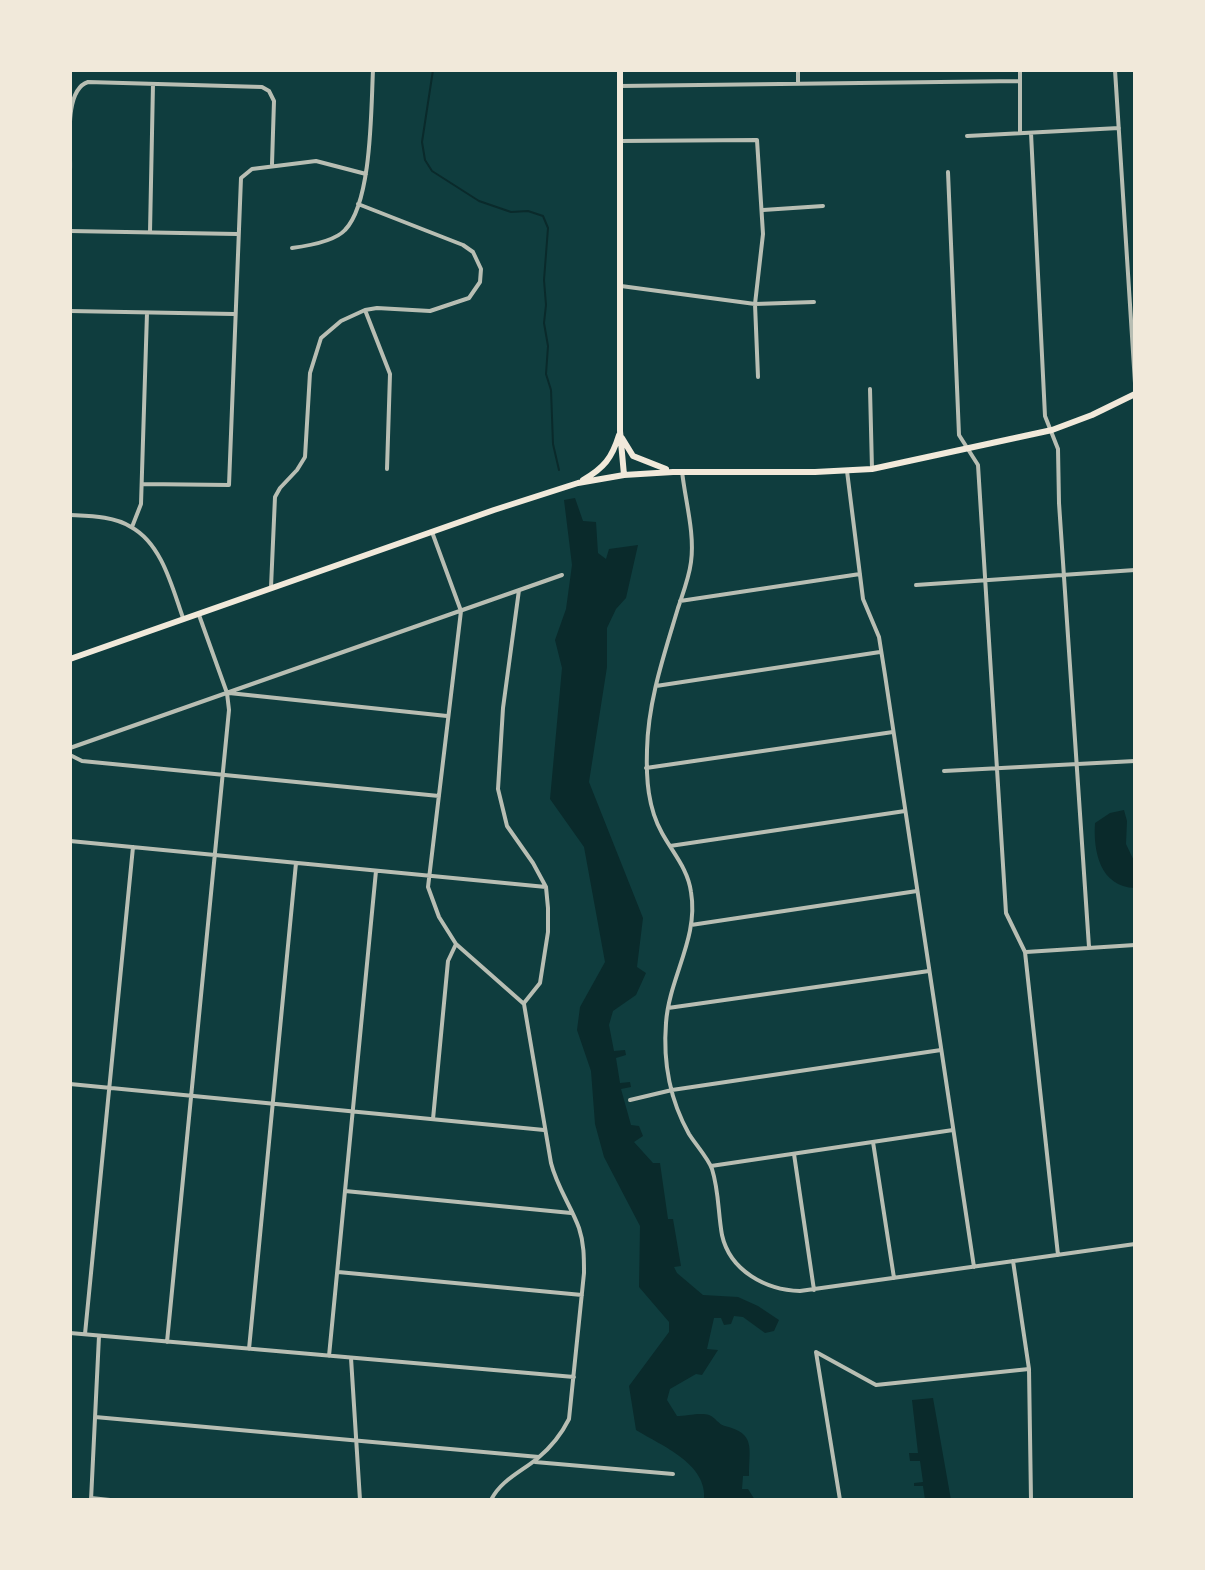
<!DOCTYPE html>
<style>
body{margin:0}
#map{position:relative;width:1205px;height:1570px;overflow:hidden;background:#0f3d3e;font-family:Helvetica,sans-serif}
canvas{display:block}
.frame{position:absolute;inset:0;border:72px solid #f1e9da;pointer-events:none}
</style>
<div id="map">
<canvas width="1205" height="1570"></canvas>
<div class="frame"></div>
</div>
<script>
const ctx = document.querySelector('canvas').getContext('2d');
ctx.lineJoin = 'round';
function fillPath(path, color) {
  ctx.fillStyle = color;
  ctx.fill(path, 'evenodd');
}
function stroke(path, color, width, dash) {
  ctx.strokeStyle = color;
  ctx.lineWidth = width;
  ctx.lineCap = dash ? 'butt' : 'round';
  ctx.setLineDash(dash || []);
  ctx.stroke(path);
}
const water = new Path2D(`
 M 575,498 L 583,521 L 596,522 L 598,553 L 606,559 L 609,549 L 638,545 L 626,598 L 616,609 L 607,628 L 607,667 L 589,782 L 643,918 L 637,967 L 646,973 L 636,995 L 613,1011 L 609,1025 L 614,1051 L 625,1050 L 626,1055 L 616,1058 L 620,1083 L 630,1082 L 631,1087 L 621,1089 L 631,1125 L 639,1126 L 643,1136 L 634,1142 L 653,1163 L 660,1163 L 668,1219 L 673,1219 L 681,1266 L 674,1267 L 677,1273 L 703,1295 L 738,1297 L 758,1306 L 779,1320 L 774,1331 L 765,1333 L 743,1317 L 734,1316 L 731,1324 L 724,1325 L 721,1318 L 714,1318 L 707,1349 L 718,1350 L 702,1375 L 696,1374 L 670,1389 L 667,1400 L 677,1416 C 686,1416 701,1412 709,1415 C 715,1417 719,1425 725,1426 C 756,1434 749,1447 749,1476 L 743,1476 L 742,1489 L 748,1489 L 755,1500 L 704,1500 C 708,1464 662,1446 636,1430 L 629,1386 L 669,1332 L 669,1322 L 639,1287 L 640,1226 L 604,1157 L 595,1124 L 591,1071 L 577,1030 L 580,1007 L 605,962 L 584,847 L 550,799 L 562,668 L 555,640 L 566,609 L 572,565 L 564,500 Z
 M 1124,810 L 1127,821 L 1126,844 L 1135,863 L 1135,888 C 1100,887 1093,851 1095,823 L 1110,813 Z
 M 933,1398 L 951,1500 L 925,1500 L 923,1486 L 914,1486 L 914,1483 L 923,1482 L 920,1461 L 910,1461 L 909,1453 L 918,1453 L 912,1400 Z`);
const stream = new Path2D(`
 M 433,70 L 422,142 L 425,160 L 432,171 L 479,201 L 511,212 L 528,211 L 543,216 L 548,228 L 544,280 L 546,305 L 544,323 L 548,346 L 546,374 L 551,390 L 553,444 L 559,470`);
const minor = new Path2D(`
 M 798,70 L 798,84
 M 1115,70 L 1135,383
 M 620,86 L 1020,81
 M 1020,133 L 1020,70
 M 1031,133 L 1045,416 L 1058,449 L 1059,503 L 1089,947
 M 967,136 L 1119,128
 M 620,141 L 757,140 L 763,234 L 755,304 L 758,377
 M 70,170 C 71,147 63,90 88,82 L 262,87 L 269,91 L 274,101 L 272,164
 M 948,172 L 959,435 L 978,465 L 1006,913 L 1025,952 L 1058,1255
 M 763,210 L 823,206
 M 70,231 L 237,234
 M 150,232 L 153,84
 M 292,248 C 307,246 334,242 345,230 C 372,202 371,109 373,70
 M 621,286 L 755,304 L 814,302
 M 365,310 L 390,374 L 387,469
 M 70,311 L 234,314
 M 870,389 L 872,469
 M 682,471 C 685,500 695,533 691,562 C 689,578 683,593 678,608 C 664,655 648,701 647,750 C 646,779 648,808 662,833 C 673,853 688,869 691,892 C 699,938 669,978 666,1023 C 663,1061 670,1100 689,1134 C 696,1145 708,1158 712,1169 C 719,1191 718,1213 722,1235 C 730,1271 766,1290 800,1291 L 1135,1244
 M 847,471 L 863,599 L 879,637 L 885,675 L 974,1267
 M 142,484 L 229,485 L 241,178 L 252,169 L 316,161 L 366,174
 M 70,515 C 90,516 114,516 131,527 C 162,544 172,587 183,618
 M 132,527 L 141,504 L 147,313
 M 432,532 L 461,611 L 428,887 L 439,917 L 456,944 L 524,1004 L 551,1163 C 557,1187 571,1206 579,1228 C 584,1243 584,1257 584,1273 L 569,1419 C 562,1433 550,1448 538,1458 C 521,1472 501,1480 491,1500
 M 916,585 L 1135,570
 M 271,587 L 275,497 L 280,488 L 297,470 L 305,457 L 310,373 L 321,338 L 341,321 L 365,310 L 377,308 L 430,311 L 469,298 L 480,282 L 481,269 L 473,252 L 463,245 L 358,204
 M 519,590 L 503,708 L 498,789 L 507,826 L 533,863 L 546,887 L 548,908 L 548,932 L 540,983 L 524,1003
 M 680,601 L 860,574
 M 656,686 L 880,652
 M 229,693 L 447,716
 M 70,748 L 562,575
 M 70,755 L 82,761 L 439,796
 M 646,768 L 893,732
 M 944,771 L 1135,761
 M 70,841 L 546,887
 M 670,846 L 905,811
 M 691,925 L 917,891
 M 1026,952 L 1135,945
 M 668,1008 L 929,971
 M 70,1084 L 544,1130
 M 630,1100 L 672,1090 L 941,1050
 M 433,1119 L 448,961 L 456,944
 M 873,1142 L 894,1278
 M 794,1154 L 814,1290
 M 711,1166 L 953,1130
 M 345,1191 L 571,1213
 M 1013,1261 L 1029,1369 L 1031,1500
 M 338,1272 L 582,1295
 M 70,1333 L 574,1377
 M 85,1334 L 133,847
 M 167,1342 L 229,710 L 227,693 L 199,615
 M 249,1349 L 296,863
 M 816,1352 L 876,1385 L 1029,1369
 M 816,1352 L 840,1500
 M 329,1356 L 376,871
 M 351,1358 L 360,1500
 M 95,1417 L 539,1457
 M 535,1462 L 673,1474
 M 91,1498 L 110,1500
 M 91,1500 L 99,1336`);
const primary = new Path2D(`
 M 620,70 L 620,431 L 624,475
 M 622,438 L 633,456 L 666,469
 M 583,480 C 604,468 612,458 619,435
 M 70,659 L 494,510 L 578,483 L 624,475 L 673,472 L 815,472 L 872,469 L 1052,430 L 1092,415 L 1135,394`);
fillPath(water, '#0a2a2b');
stroke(stream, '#0a2a2b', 2);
stroke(minor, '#b8beb3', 4);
stroke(primary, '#f1e9da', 6);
</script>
